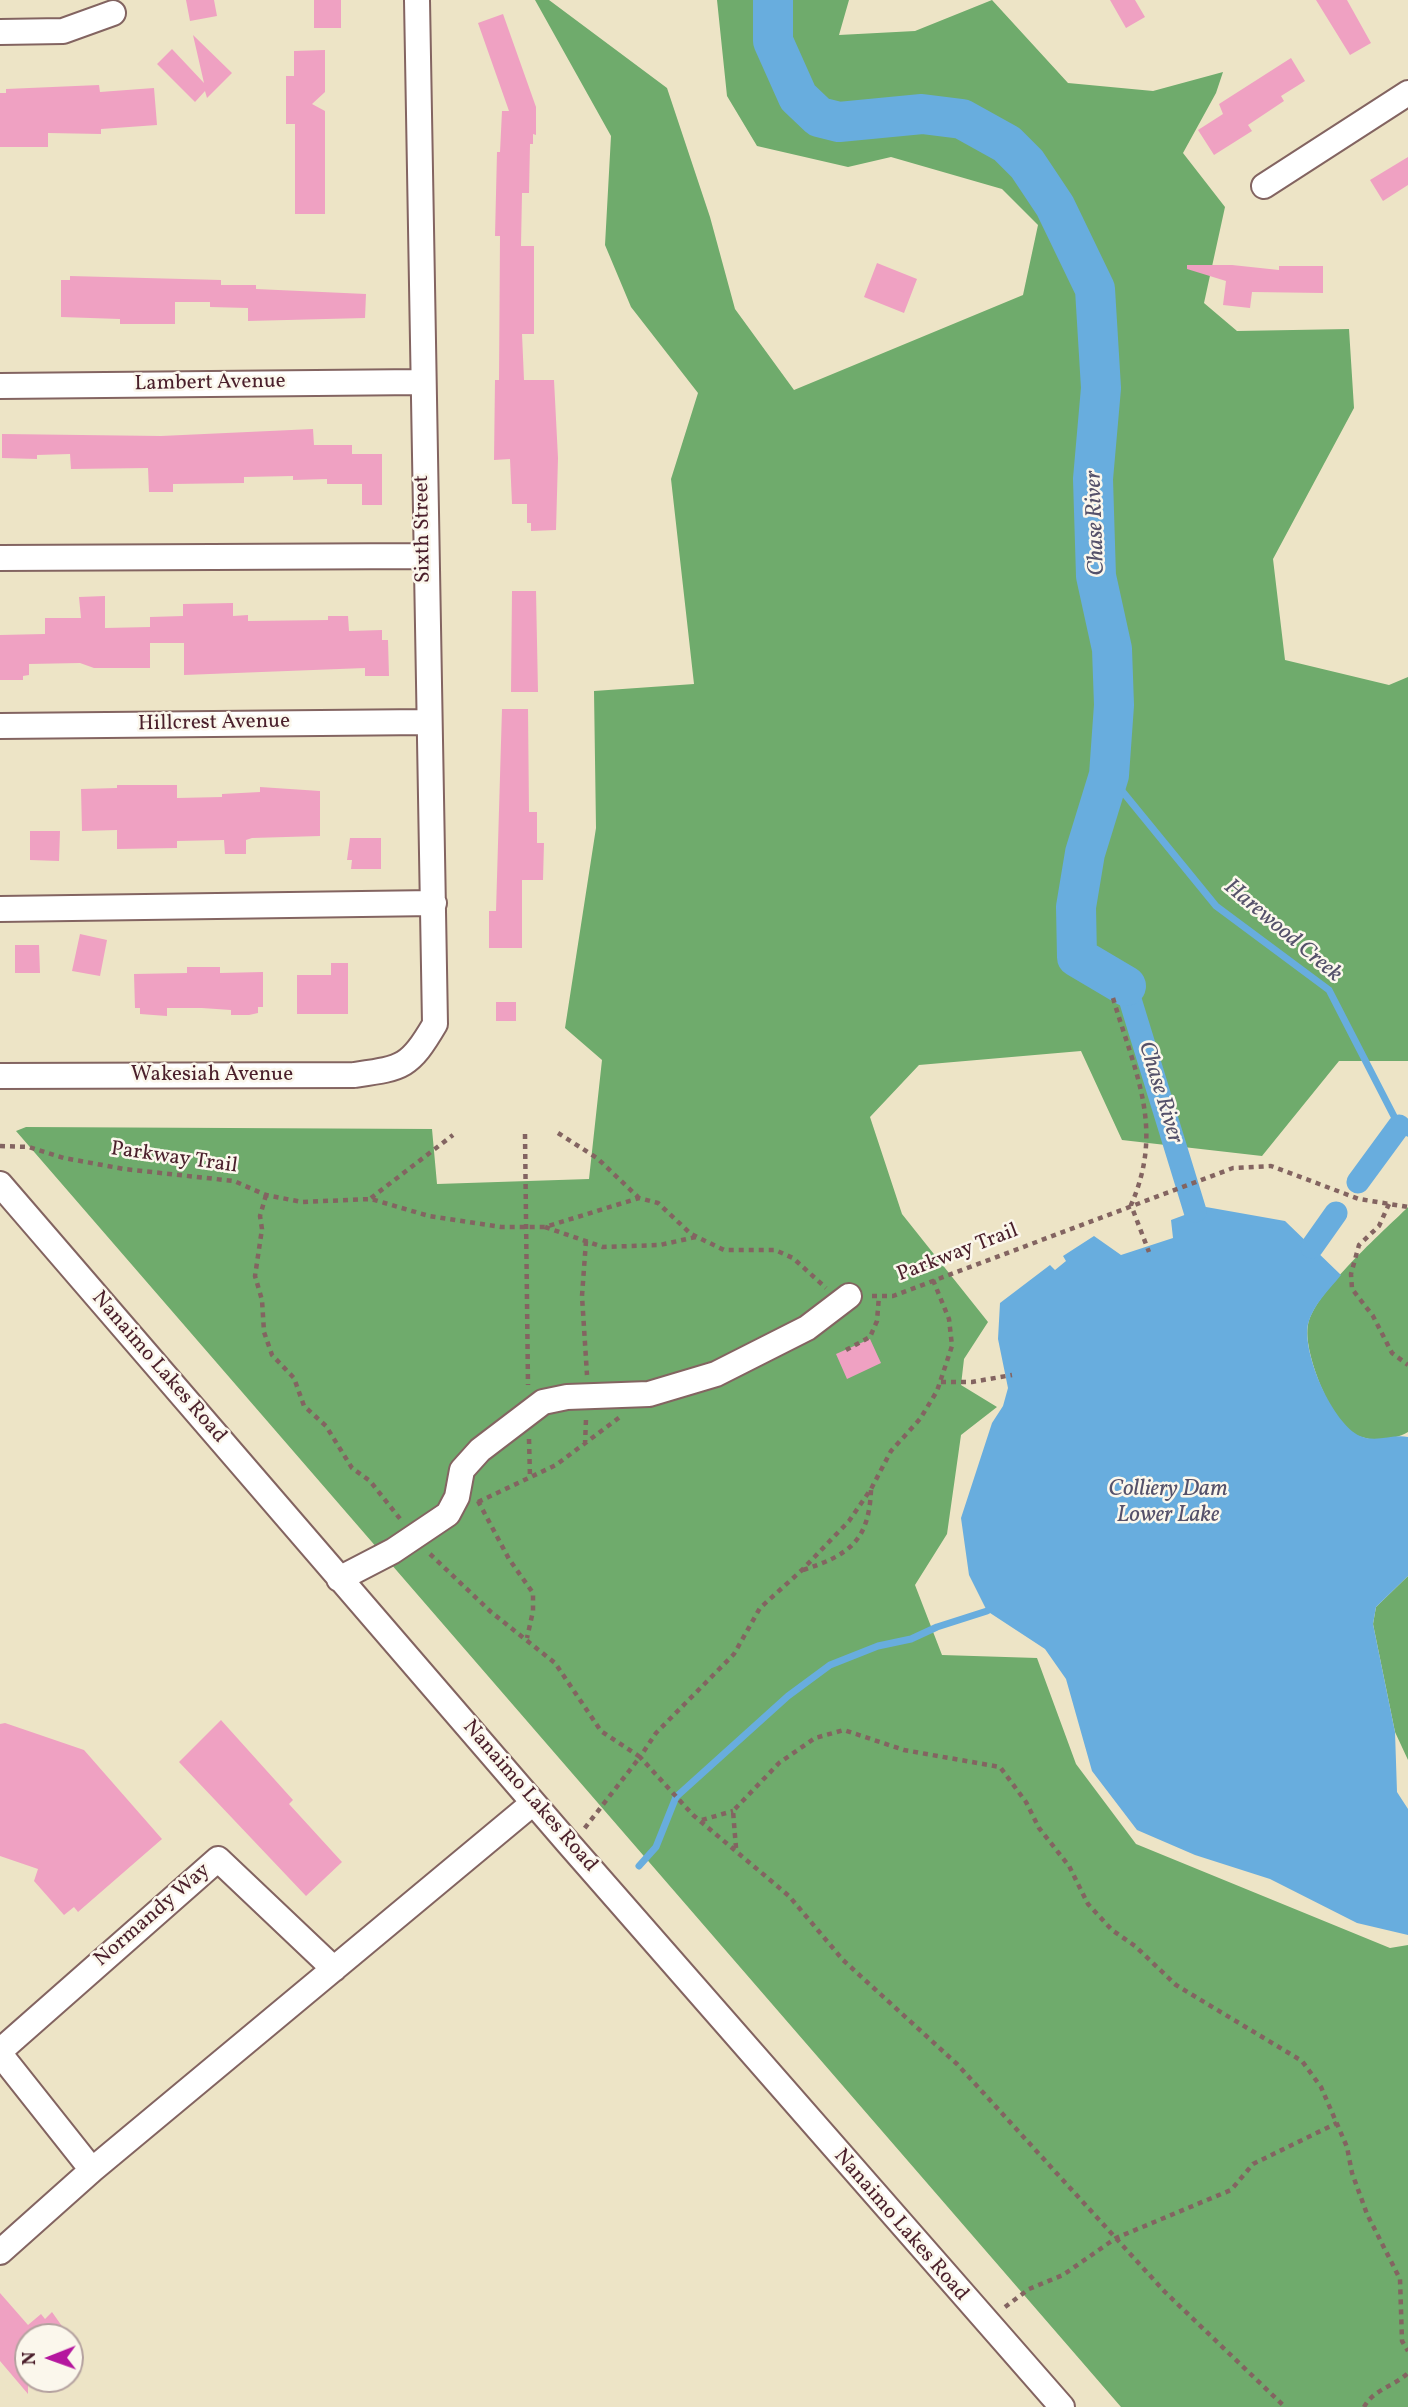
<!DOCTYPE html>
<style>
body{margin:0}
#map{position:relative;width:1408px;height:2407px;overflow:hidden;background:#ede4c6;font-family:Vollkorn,serif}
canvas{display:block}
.north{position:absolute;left:14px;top:2323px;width:70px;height:70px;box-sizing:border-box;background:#fbf7ec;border:2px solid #b4a19f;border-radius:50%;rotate:269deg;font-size:19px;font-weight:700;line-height:28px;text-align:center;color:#4a1f2b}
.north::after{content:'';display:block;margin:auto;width:24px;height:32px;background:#b5179e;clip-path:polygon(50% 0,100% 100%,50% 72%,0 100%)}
</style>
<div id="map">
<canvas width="1408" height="2407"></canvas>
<div class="north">N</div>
</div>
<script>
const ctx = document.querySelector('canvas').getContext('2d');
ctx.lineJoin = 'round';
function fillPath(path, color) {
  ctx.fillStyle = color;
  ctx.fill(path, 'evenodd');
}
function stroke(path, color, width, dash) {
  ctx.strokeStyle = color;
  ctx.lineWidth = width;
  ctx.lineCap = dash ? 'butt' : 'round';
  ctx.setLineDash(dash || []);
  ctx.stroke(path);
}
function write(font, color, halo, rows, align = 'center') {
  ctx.font = font + ' Vollkorn,serif';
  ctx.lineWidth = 5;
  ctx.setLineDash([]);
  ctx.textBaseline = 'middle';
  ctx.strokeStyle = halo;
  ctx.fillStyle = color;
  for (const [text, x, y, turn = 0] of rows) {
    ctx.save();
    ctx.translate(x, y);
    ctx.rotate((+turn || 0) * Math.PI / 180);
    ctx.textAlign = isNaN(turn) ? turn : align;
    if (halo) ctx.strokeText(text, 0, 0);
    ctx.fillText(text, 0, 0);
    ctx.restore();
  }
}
const forest = new Path2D(`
 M 535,0 L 549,0 L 667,88 L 710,217 L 735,309 L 794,390 L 1023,295 L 1038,225 L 1002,189 L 891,157 L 848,167 L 757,146 L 727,96 L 717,0 L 849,0 L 839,35 L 915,31 L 992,0 L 1068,83 L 1153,91 L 1223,72 L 1216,93 L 1183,153 L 1225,207 L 1204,303 L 1237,331 L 1349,329 L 1354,408 L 1273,559 L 1285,660 L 1389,685 L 1408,677 L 1408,1061 L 1339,1061 L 1262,1156 L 1122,1140 L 1081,1051 L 919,1065 L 870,1117 L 902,1214 L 988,1322 L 964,1359 L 961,1385 L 997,1407 L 961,1435 L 947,1534 L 915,1585 L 942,1655 L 1037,1658 L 1076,1764 L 1136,1844 L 1390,1948 L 1408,1945 L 1408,2407 L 1121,2407 L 16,1131 L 26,1127 L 432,1129 L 437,1184 L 589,1179 L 602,1060 L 565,1028 L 596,828 L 594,691 L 694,684 L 671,479 L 698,393 L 631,307 L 605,245 L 611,136 Z
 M 1408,1207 L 1408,1432 C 1391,1442 1362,1443 1347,1429 C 1328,1412 1303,1350 1308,1325 C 1314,1292 1383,1232 1408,1207 Z
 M 1408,1576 L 1408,1760 L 1395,1732 L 1373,1624 L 1376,1607 Z`);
const water = new Path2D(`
 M 1206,1207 L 1285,1221 L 1341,1275 C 1329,1290 1313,1305 1308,1324 C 1302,1354 1333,1424 1360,1436 C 1376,1443 1392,1434 1408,1437 L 1408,1576 L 1376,1607 L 1373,1624 L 1395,1732 L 1397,1792 L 1408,1809 L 1408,1935 L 1357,1923 L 1270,1879 L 1195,1855 L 1137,1830 L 1092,1771 L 1066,1679 L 1045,1649 L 987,1611 L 969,1575 L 961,1518 L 992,1423 L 1003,1406 L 1008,1388 L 998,1339 L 1000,1303 L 1050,1265 L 1055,1270 L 1066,1261 L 1063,1256 L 1094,1236 L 1121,1255 L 1173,1238 L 1171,1220 Z`);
const stream = new Path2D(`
 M 1109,775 L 1216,906 L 1329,990 L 1399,1126 L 1408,1133
 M 639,1866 L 656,1847 L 676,1797 L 788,1696 L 830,1665 L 878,1646 L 911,1639 L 937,1627 L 987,1611`);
const canal = new Path2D(`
 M 1126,986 L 1195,1211
 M 1358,1182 L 1399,1126
 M 1312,1247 L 1336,1213`);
const river = new Path2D(`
 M 773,0 L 773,41 L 798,97 L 819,117 L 839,122 L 922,114 L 962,119 L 1007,144 L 1027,164 L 1055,206 L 1095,289 L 1101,388 L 1093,479 L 1096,576 L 1112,649 L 1114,705 L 1109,775 L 1085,853 L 1076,907 L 1077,957 L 1126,986`);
const building = new Path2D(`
 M 186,0 L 214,0 L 217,16 L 190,21 Z
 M 314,0 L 341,0 L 341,28 L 314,28 Z
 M 1110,0 L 1135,0 L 1145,17 L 1126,28 Z
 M 1316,0 L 1347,0 L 1371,43 L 1350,55 Z
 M 503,14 L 536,107 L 536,135 L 533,134 L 533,144 L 530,144 L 529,193 L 522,193 L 521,246 L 534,246 L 534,334 L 522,334 L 524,380 L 554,380 L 558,458 L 556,530 L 531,531 L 531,523 L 527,523 L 527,504 L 512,504 L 510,459 L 494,460 L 495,380 L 499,380 L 500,236 L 495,236 L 497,152 L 500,152 L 502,111 L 509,111 L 478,23 Z
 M 193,35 L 232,73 L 207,98 L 205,91 L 195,102 L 157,64 L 172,49 L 204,83 Z
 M 325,50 L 325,92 L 312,104 L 325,111 L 325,214 L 295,214 L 295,124 L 286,124 L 286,76 L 294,76 L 294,51 Z
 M 1291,58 L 1305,81 L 1281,96 L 1284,101 L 1248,125 L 1252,131 L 1214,155 L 1198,130 L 1223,114 L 1219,104 Z
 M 99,85 L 100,92 L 154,88 L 157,125 L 101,129 L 101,134 L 48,133 L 48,147 L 0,147 L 0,93 L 6,93 L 6,89 Z
 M 1408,157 L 1408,185 L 1383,201 L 1370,180 Z
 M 877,263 L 917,279 L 904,313 L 864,297 Z
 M 1187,265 L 1232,265 L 1279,270 L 1279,266 L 1323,266 L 1323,293 L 1252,292 L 1250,308 L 1223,305 L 1226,281 L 1187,269 Z
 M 70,276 L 221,280 L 221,285 L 256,285 L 256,289 L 366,294 L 365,318 L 248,321 L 248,308 L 210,307 L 210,302 L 175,302 L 175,324 L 120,324 L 120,319 L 61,317 L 61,280 L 70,280 Z
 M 313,429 L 314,445 L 352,445 L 352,454 L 382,454 L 382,505 L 362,505 L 362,484 L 327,484 L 327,479 L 293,480 L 293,476 L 244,477 L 244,483 L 173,484 L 173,492 L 149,492 L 148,468 L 71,469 L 70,454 L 37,455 L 37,459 L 2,458 L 2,434 L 161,436 Z
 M 512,591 L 536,591 L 538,692 L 511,692 Z
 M 105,596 L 105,628 L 150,627 L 150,617 L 183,616 L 183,604 L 233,603 L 233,616 L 248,615 L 248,621 L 328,620 L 328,616 L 348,616 L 349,631 L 382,630 L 382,640 L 388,640 L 389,676 L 365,676 L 365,668 L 184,675 L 184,643 L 150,643 L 150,668 L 94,668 L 80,663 L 29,664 L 29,675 L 23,676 L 23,680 L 0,680 L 0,635 L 45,634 L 45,618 L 81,618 L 79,597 Z
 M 502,709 L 528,709 L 529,812 L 537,812 L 537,843 L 544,843 L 543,880 L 522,880 L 522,948 L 489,948 L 489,911 L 496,911 Z
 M 117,785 L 177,785 L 177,798 L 222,797 L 222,794 L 260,792 L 260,787 L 320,791 L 320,836 L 252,838 L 246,840 L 246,854 L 225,854 L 224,840 L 177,841 L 177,848 L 117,849 L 117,830 L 82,831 L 81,789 L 117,788 Z
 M 30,831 L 60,831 L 59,861 L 30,860 Z
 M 350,838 L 381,838 L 381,869 L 351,869 L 352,860 L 347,860 Z
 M 80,934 L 107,940 L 100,976 L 72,971 Z
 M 15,945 L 39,945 L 40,973 L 15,973 Z
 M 331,963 L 348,963 L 348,1014 L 297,1014 L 297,975 L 331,975 Z
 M 187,967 L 220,967 L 220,973 L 263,972 L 263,1007 L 258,1007 L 258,1013 L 249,1015 L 231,1015 L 231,1010 L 202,1008 L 167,1008 L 167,1016 L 140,1014 L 140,1008 L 135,1008 L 134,974 L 187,973 Z
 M 496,1002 L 516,1002 L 516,1021 L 496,1021 Z
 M 870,1339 L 881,1363 L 847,1379 L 836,1354 Z
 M 221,1720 L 293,1800 L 289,1804 L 342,1862 L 306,1896 L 179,1762 Z
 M 5,1723 L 84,1750 L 162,1839 L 78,1912 L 74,1907 L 64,1915 L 34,1881 L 38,1869 L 0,1856 L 0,1724 Z
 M 0,2293 L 28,2325 L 41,2314 L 45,2319 L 52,2312 L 64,2329 L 58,2337 L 28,2337 L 28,2394 L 0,2361 Z`);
const path = new Path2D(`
 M 1113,998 C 1135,1073 1165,1128 1131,1205 L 1149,1252
 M 558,1133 L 597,1158 L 638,1197
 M 525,1134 L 528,1385
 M 0,1146 L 29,1147 L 64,1158 L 124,1169 L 234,1181 L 266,1195 L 302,1202 L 371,1199 L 429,1216 L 501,1227 L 545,1227 L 639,1198 L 658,1203 L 691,1234 L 724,1250 L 775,1250 L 793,1258 L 826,1288
 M 266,1195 L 260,1216 L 262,1229 L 255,1276 L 262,1300 L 264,1332 L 272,1355 L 294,1378 L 304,1406 L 326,1426 L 352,1468 L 370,1481 L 401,1520
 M 371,1198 L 453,1135
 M 1389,1204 L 1379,1226 L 1359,1245 L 1351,1274 L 1352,1289 L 1373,1316 L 1392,1353 L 1408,1365
 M 545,1227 L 603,1247 L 660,1245 L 696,1237
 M 586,1241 L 582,1296 L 587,1375
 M 933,1280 L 949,1319 L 952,1346 L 937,1391 L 920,1419 L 891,1451 L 871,1489 L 849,1521 L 802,1570 L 760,1608 L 734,1654 L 656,1733 L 640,1757 L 693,1815 L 789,1896 L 843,1960 L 957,2064 L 1165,2292 L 1285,2407
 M 872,1296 L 893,1296 L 1233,1168 L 1271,1166 L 1359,1199 L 1408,1207
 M 846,1350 L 870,1337 L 877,1321 L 879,1296
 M 941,1382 L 972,1382 L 1012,1375
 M 529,1439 L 530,1478
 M 585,1445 L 586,1419
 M 478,1501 L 509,1559 L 533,1593 L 533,1611 L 527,1638
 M 478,1502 L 556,1465 L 620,1417
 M 430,1554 L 491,1612 L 555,1663 L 601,1731 L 640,1757 L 584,1829
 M 803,1570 C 849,1555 869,1541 871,1490
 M 702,1820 L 733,1811
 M 736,1848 L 733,1811 L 779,1763 L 815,1738 L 844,1730 L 904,1750 L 1000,1767 L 1026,1802 L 1039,1828 L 1069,1866 L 1088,1904 L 1112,1930 L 1135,1946 L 1176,1985 L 1302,2061 L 1321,2087 L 1347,2147 L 1352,2173 L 1367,2214 L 1400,2279 L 1402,2341 L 1408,2351
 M 1005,2307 L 1029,2289 L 1063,2275 L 1116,2238 L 1231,2190 L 1253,2164 L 1337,2123
 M 1364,2407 C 1374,2389 1393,2387 1408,2373`);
const minor = new Path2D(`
 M 0,32 L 63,31 L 113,13
 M 1264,186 L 1408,93
 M 0,386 L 421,382
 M 0,558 L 424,556
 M 0,726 L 427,722
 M 0,909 L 434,903
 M 0,1076 L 354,1075 C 403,1068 409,1068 435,1024 L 417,0
 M 0,1184 L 569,1844 L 1062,2407
 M 339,1579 L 393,1551 L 448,1514 L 457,1497 L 462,1470 L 480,1450 L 543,1402 L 567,1397 L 649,1394 L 716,1374 L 807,1328 L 849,1296
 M 0,2051 L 218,1859 L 334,1969
 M 0,2054 L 92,2170
 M 0,2252 L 92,2170 L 533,1803`);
const streetNames = [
 ["Lambert Avenue",210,384,-1],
 ["Sixth Street",424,529,-91],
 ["Hillcrest Avenue",214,724,-1],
 ["Wakesiah Avenue",212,1076],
 ["Parkway Trail",174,1159,8],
 ["Parkway Trail",958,1254,-21],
 ["Nanaimo Lakes Road",158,1368,49],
 ["Nanaimo Lakes Road",529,1797,49],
 ["Normandy Way",153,1916,-41],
 ["Nanaimo Lakes Road",900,2226,49]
];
const waterNames = [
 ["Chase River",1097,523,-92],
 ["Harewood Creek",1282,932,40],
 ["Chase River",1159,1093,73],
 ["Colliery Dam",1168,1491],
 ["Lower Lake",1168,1517]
];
fillPath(forest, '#6fab6c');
fillPath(water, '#68adde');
stroke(stream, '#68adde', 7);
stroke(canal, '#68adde', 23);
stroke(river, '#68adde', 40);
fillPath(building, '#efa1c2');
stroke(minor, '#836461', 28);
stroke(path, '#836461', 4.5, [5, 5]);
stroke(minor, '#fff', 24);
write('21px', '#4a1f2b', '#fbf7ec', streetNames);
write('italic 23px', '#54516a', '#fbf7ec', waterNames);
</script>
